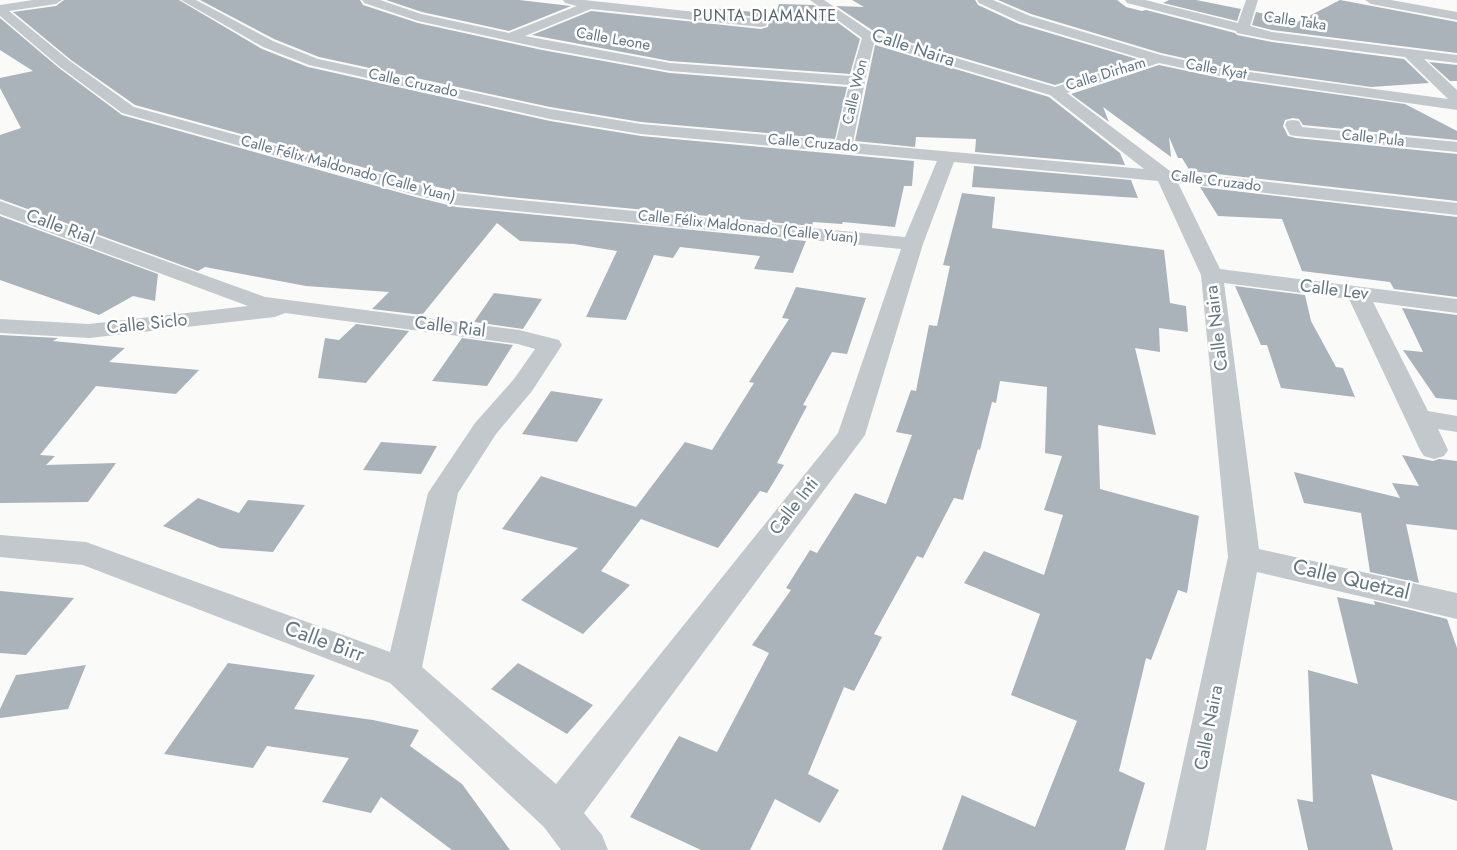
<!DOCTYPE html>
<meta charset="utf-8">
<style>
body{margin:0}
canvas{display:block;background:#fafaf8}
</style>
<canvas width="1457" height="850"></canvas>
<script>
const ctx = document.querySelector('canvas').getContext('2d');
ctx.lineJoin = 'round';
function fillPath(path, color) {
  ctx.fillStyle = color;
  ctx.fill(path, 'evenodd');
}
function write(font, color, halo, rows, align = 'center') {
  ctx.font = font + ' Jost,sans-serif';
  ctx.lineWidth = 5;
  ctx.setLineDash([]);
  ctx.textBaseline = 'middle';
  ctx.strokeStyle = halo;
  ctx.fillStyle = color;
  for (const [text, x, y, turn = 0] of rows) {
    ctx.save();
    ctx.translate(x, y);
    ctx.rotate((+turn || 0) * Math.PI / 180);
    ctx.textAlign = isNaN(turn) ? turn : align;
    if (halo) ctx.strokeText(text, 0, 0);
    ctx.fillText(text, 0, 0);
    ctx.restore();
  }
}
const building = new Path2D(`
 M 64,0 L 179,0 L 262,49 L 308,67 L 550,121 L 641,136 L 914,161 L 912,186 L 904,186 L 895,227 L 843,222 L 842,224 L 813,222 L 812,226 L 510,197 L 456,191 L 424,184 L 135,105 L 71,60 L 13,12 L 56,6 Z
 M 200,0 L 360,0 L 363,5 L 418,23 L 542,50 L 670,73 L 847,87 L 835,139 L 641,122 L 550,107 L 319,57 L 274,39 Z
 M 386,0 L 519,0 L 571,6 L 509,31 L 422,12 Z
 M 852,0 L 975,0 L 978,5 L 1019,24 L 1137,59 L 1055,85 L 875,32 L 836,6 L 864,7 Z
 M 998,0 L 1117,0 L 1126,7 L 1142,11 L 1146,10 L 1235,33 L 1237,35 L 1272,42 L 1404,59 L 1429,83 L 1371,87 L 1220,66 L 1161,53 L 1031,14 Z
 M 1169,0 L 1196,0 L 1241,9 L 1237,21 L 1163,3 Z
 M 1340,0 L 1457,22 L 1457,53 L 1272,30 L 1252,25 L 1256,12 L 1289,19 L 1288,27 Z
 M 779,4 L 814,5 L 860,39 L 850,74 L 670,61 L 532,35 L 591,11 L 761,29 L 768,27 L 769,22 L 766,18 L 707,11 L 711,8 L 776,14 Z
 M 0,18 L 59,68 L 122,115 L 412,196 L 456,207 L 806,241 L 793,273 L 754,269 L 760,256 L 680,247 L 673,258 L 654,255 L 626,320 L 586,317 L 617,251 L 574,244 L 520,241 L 497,223 L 422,315 L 372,309 L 389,292 L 306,286 L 205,267 L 198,271 L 0,199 L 0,135 L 21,128 L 0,88 L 0,78 L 33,71 L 0,50 Z
 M 875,45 L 1049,97 L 1120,153 L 1125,165 L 975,152 L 976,139 L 916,137 L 915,147 L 855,141 Z
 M 1429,62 L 1457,65 L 1457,81 L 1450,81 Z
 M 1159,65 L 1220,78 L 1405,104 L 1457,131 L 1457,140 L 1303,125 L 1299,119 L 1293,118 L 1285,120 L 1283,126 L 1288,136 L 1296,138 L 1457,154 L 1457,201 L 1190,171 L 1182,158 L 1178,158 L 1169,137 L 1171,157 L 1103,107 L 1109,122 L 1071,94 Z
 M 974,166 L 1131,180 L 1138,198 L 972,187 Z
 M 1200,187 L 1457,217 L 1457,297 L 1394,289 L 1390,282 L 1302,271 L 1282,219 L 1218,216 Z
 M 962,193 L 995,197 L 992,228 L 1164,250 L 1170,303 L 1186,306 L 1188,332 L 1159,328 L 1160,352 L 1135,348 L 1156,435 L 1098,425 L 1100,489 L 1199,516 L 1187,593 L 1178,590 L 1151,660 L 1146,658 L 1119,771 L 1145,783 L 1125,850 L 942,850 L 962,795 L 1035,827 L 1077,721 L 1011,695 L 1040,614 L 964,583 L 984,551 L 1044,575 L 1063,515 L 1044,510 L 1062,456 L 1045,453 L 1047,387 L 1000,381 L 996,403 L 992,402 L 980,450 L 978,449 L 963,500 L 954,498 L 923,558 L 917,556 L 874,634 L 882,637 L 854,691 L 844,687 L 808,774 L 839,790 L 820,823 L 775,799 L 750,850 L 701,850 L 630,817 L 679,736 L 717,752 L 769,653 L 752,645 L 791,590 L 786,588 L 810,550 L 817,553 L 855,493 L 886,504 L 912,435 L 896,432 L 911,390 L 916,391 L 929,325 L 937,326 L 950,266 L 943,265 Z
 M 0,216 L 158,274 L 155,301 L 133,296 L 99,315 L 0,280 Z
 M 1235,286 L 1305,295 L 1311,321 L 1336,367 L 1343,368 L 1355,397 L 1281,388 L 1267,345 L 1261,345 Z
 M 796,287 L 866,298 L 847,354 L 832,352 L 803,405 L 807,406 L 777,463 L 784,465 L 767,493 L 760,491 L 718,548 L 641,519 L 601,571 L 630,585 L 583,634 L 521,600 L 578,548 L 502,529 L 541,476 L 636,507 L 685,442 L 712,450 L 754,383 L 749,382 L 789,319 L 782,318 Z
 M 494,293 L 542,299 L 523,329 L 474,322 Z
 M 1402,308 L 1457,315 L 1457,400 L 1436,398 L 1403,350 L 1423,352 Z
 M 356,324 L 409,331 L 366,383 L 318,378 L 325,338 L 339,340 Z
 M 0,335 L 58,338 L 53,341 L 125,348 L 109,362 L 199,370 L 176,394 L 96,386 L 40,455 L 55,456 L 46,465 L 116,463 L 88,502 L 0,503 Z
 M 462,338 L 513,345 L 487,386 L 432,381 Z
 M 551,391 L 603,399 L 577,442 L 522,434 Z
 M 381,442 L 437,446 L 421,474 L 363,470 Z
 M 1402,455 L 1433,461 L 1439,459 L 1457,461 L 1457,530 L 1406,524 L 1419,583 L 1370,572 L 1361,513 L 1304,503 L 1294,472 L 1400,498 L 1392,483 L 1419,486 Z
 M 198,498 L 239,513 L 248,500 L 305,505 L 273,552 L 220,548 L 163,526 Z
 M 0,591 L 74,598 L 26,655 L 0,653 Z
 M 1337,597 L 1375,605 L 1374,601 L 1447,619 L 1457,648 L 1457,801 L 1371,774 L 1393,850 L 1308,850 L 1297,799 L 1313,802 L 1308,670 L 1358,684 Z
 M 228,663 L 315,675 L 294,709 L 373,720 L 419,730 L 410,746 L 462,784 L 510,850 L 452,850 L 381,797 L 371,813 L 322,802 L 349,758 L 267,746 L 253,768 L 164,754 Z
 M 518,663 L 593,705 L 567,734 L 491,689 Z
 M 86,665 L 68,709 L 0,718 L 0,709 L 16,675 Z`);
const minor = new Path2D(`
 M 33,0 L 62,0 L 56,4 L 9,11 L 70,61 L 134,107 L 424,186 L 456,193 L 510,199 L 905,237 L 937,161 L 641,134 L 550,119 L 309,65 L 263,47 L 181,0 L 196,0 L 273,41 L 318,59 L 550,109 L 641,124 L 836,141 L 849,85 L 670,71 L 542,48 L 418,21 L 364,3 L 362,0 L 380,0 L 421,14 L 509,33 L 577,6 L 565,3 L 563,0 L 584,0 L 761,19 L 766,20 L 767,23 L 766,26 L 761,27 L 591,9 L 525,36 L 670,63 L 851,76 L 862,38 L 810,0 L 824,0 L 874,34 L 1055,87 L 1143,59 L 1020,22 L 979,3 L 977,0 L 993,0 L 1030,16 L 1161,55 L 1220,68 L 1448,99 L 1405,57 L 1272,40 L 1237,33 L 1236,31 L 1127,3 L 1125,0 L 1145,0 L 1238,23 L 1246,0 L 1258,0 L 1250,26 L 1272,32 L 1457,55 L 1457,63 L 1424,59 L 1457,90 L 1457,110 L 1220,76 L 1159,63 L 1067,93 L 1170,171 L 1457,203 L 1457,215 L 1178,183 L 1220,269 L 1457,299 L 1457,313 L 1373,302 L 1428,411 L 1457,416 L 1457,432 L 1438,429 L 1448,450 L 1444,456 L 1434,459 L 1424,456 L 1420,450 L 1349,299 L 1224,283 L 1259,549 L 1457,593 L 1457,619 L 1257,572 L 1206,850 L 1164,850 L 1228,557 L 1201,275 L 1158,181 L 954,162 L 923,244 L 865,435 L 584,813 L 602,835 L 608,850 L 561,850 L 544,827 L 390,683 L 83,565 L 0,557 L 0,535 L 86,542 L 97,546 L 390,652 L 428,493 L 475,423 L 514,379 L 535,349 L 518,344 L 285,313 L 275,317 L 89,338 L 0,333 L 0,319 L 89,324 L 248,306 L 0,214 L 0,201 L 265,297 L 519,330 L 559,340 L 562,345 L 532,391 L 496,434 L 458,493 L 422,667 L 556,784 L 838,433 L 901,249 L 456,205 L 412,194 L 122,113 L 60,67 L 0,16 L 0,5 ZM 874,43 L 1050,95 L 1144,169 L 853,143 L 865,81 Z
 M 1365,0 L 1391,0 L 1457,12 L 1457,20 L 1371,4 Z
 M 1293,120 L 1299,121 L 1302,127 L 1457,142 L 1457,152 L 1296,136 L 1290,135 L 1285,125 L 1287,121 Z`);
const farStreetnames = [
 ["Calle Taka",1295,22,8],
 ["Calle Leone",613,40,10],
 ["Calle Kyat",1216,70,10],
 ["Calle Dirham",1106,75,-17],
 ["Calle Cruzado",413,84,12],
 ["Calle Won",856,92,-77],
 ["Calle Pula",1373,139,6],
 ["Calle Cruzado",813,144,5],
 ["Calle Félix Maldonado (Calle Yuan)",348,170,15],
 ["Calle Cruzado",1216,182,7],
 ["Calle Félix Maldonado (Calle Yuan)",748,228,6]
];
const farNeighbourhoodnames = [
 ["PUNTA DIAMANTE",765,17]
];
const streetNames = [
 ["Calle Naira",913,49,18],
 ["Calle Rial",60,228,20],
 ["Calle Lev",1334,291,7],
 ["Calle Siclo",147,325,-6],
 ["Calle Rial",450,328,7],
 ["Calle Naira",1218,328,-97],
 ["Calle Inti",795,507,-52],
 ["Calle Naira",1210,728,-79]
];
const nearStreetnames = [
 ["Calle Quetzal",1351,581,13],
 ["Calle Birr",324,643,20]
];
fillPath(building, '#aab3b9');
fillPath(minor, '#c3c8cc');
write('15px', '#657683', '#fff', farStreetnames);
ctx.letterSpacing = '1px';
write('16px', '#57646e', '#fff', farNeighbourhoodnames);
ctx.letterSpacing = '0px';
write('18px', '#657683', '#fff', streetNames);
write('21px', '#657683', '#fff', nearStreetnames);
</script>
